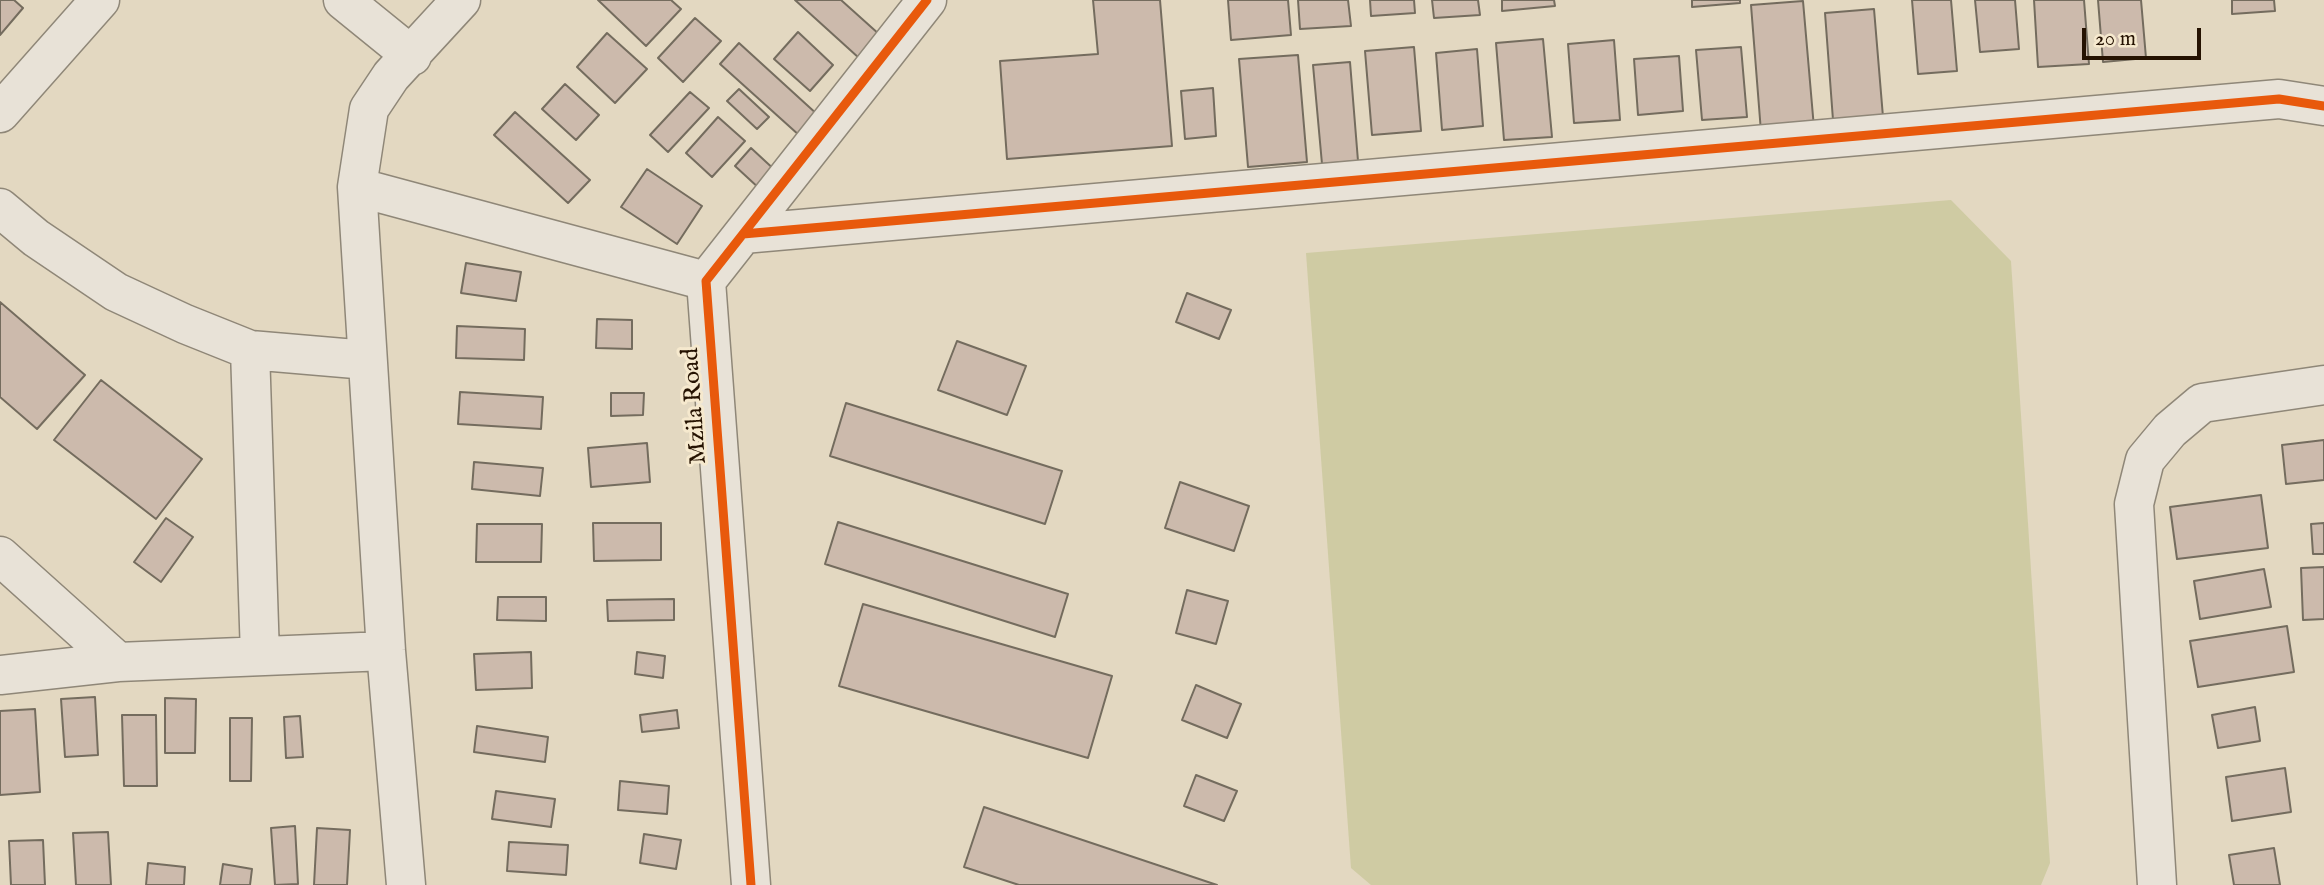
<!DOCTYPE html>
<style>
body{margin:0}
#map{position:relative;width:2324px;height:885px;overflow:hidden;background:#e3d8c1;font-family:"IM FELL English",serif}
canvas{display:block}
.scale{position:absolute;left:2082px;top:28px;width:119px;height:32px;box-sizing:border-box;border:4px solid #251201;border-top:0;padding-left:9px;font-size:21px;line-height:24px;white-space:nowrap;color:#251201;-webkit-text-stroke:5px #f6e9ce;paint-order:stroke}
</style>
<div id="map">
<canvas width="2324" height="885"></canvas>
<div class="scale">20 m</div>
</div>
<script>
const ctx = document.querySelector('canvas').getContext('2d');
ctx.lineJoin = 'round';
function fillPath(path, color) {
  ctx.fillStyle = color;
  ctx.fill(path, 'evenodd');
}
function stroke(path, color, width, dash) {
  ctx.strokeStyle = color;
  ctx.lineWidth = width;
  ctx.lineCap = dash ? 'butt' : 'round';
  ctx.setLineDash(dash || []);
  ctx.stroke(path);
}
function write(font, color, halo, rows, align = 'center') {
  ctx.font = font + ' "IM FELL English",serif';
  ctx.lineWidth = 6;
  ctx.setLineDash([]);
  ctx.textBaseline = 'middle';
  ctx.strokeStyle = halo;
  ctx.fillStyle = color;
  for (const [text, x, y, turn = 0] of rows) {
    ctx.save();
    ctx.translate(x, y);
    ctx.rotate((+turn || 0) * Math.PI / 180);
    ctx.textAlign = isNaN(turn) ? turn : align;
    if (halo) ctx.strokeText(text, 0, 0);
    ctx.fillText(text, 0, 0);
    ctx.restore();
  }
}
const green = new Path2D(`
 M 1951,200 L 2011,261 L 2050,863 L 2041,885 L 1371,885 L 1351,868 L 1306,253 Z`);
const building = new Path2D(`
 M 0,0 L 14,0 L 23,8 L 0,35 Z
 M 598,0 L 671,0 L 681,9 L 646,46 Z
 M 795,0 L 841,0 L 880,35 L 859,58 Z
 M 1093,0 L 1160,0 L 1172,146 L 1007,159 L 1000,61 L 1098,54 Z
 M 1228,0 L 1288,0 L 1291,35 L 1231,40 Z
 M 1298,0 L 1348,0 L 1351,26 L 1300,29 Z
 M 1370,0 L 1414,0 L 1415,13 L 1371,16 Z
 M 1432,0 L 1478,0 L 1480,15 L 1434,18 Z
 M 1502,0 L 1554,0 L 1555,6 L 1502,11 Z
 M 1692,0 L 1740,0 L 1740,3 L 1692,7 Z
 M 1912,0 L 1951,0 L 1957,71 L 1918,74 Z
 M 1975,0 L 2015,0 L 2019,49 L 1980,52 Z
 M 2034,0 L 2084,0 L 2089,64 L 2038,67 Z
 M 2098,0 L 2141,0 L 2146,58 L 2103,62 Z
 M 2232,0 L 2274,0 L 2275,11 L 2232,14 Z
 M 1803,1 L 1814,128 L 1761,132 L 1751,5 Z
 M 1874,9 L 1883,117 L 1833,120 L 1825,13 Z
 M 695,18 L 721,41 L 683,82 L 658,58 Z
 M 798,32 L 833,65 L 810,91 L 774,59 Z
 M 607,33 L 647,69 L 615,103 L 577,67 Z
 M 1543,39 L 1552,137 L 1504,140 L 1496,43 Z
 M 1614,40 L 1620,120 L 1574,123 L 1568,44 Z
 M 739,43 L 819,116 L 800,136 L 720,64 Z
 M 1414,47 L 1421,131 L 1372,135 L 1365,51 Z
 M 1741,47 L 1747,117 L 1702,120 L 1696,50 Z
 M 1477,49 L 1483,126 L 1442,130 L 1436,53 Z
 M 1298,55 L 1307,162 L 1248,167 L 1239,59 Z
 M 1679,56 L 1683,111 L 1638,115 L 1634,59 Z
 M 1350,62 L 1358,161 L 1322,164 L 1313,65 Z
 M 565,84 L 599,115 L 576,140 L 542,109 Z
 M 1213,88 L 1216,136 L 1185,139 L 1181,91 Z
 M 739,89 L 769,117 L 757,129 L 727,101 Z
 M 690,92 L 709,108 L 668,152 L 650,135 Z
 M 515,112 L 590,180 L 568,203 L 494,135 Z
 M 718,117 L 745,141 L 712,177 L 686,153 Z
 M 751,148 L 778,173 L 761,190 L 735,166 Z
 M 647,169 L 702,206 L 677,244 L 621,207 Z
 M 466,263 L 521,272 L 516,301 L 461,293 Z
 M 1187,293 L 1231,310 L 1219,339 L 1176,322 Z
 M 0,302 L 85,375 L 37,429 L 0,397 Z
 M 597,319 L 632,320 L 632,349 L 596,348 Z
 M 457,326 L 525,329 L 524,360 L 456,358 Z
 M 957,341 L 1026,366 L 1007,415 L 938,390 Z
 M 101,380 L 202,459 L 156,519 L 54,440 Z
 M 460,392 L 543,397 L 541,429 L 458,424 Z
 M 611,393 L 644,393 L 643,415 L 611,416 Z
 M 846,403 L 1062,471 L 1045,524 L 830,456 Z
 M 2324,440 L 2324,480 L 2286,484 L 2282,445 Z
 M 647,443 L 650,482 L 591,487 L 588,448 Z
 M 474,462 L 543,468 L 540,496 L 472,489 Z
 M 1180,482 L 1249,506 L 1234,551 L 1165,528 Z
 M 2261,495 L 2268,548 L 2177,559 L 2170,507 Z
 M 166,518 L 193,537 L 161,582 L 134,562 Z
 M 838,522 L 1068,594 L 1055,637 L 825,564 Z
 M 593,523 L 661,523 L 661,560 L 594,561 Z
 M 2324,523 L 2324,554 L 2313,554 L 2311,524 Z
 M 477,524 L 542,524 L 541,562 L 476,562 Z
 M 2324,567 L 2324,619 L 2303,620 L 2301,568 Z
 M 2264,569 L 2271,607 L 2200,619 L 2194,581 Z
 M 1187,590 L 1228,601 L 1216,644 L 1176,633 Z
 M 498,597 L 546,597 L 546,621 L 497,620 Z
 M 674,599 L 674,620 L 608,621 L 607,600 Z
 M 863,604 L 1112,676 L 1088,758 L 839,686 Z
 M 2287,626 L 2294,672 L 2198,687 L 2190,641 Z
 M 531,652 L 532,688 L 476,690 L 474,654 Z
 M 637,652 L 665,656 L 663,678 L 635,674 Z
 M 1196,685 L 1241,704 L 1227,738 L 1182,720 Z
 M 95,697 L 98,755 L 65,757 L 61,699 Z
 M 165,698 L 196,699 L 195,753 L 165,753 Z
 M 2255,707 L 2260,741 L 2218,748 L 2212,715 Z
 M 35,709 L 40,792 L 0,795 L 0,711 Z
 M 677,710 L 679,728 L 642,732 L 640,715 Z
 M 122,715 L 156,715 L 157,786 L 124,786 Z
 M 300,716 L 303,757 L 286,758 L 284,717 Z
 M 230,718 L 252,718 L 251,781 L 230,781 Z
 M 477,726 L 548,737 L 545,762 L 474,752 Z
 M 2285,768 L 2291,812 L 2232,821 L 2226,777 Z
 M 1196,775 L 1237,791 L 1224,821 L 1184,806 Z
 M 620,781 L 669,786 L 667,814 L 618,810 Z
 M 496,791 L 555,799 L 551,827 L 492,819 Z
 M 984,807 L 1217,885 L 1019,885 L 964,867 Z
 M 295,826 L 298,884 L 275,885 L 271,828 Z
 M 317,828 L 350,830 L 347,885 L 314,885 Z
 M 108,832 L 111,885 L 76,885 L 73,833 Z
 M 644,834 L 681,840 L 676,869 L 640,863 Z
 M 43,840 L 45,885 L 11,885 L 9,841 Z
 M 509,842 L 568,845 L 566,875 L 507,871 Z
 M 2274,848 L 2280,885 L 2234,885 L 2229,855 Z
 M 148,863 L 185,867 L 184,885 L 146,885 Z
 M 223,864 L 252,869 L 250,885 L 220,885 Z`);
const minor = new Path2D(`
 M 343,0 L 412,56
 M 0,113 L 100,0
 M 357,187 L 706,281
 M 0,208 L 36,238 L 116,292 L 185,324 L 250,350 L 367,360
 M 743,234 L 2279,99 L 2324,106
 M 250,350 L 260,656
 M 0,556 L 118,662
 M 0,675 L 118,662 L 386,651
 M 406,885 L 386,651 L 357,187 L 369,109 L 391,76 L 461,0
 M 751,885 L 706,281 L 927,0
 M 2157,885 L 2134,504 L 2145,460 L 2170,430 L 2202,403 L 2324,385`);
const cycleway = new Path2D(`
 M 743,234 L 2279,99 L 2324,106
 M 751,885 L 706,281 L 927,0`);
const streetNames = [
 ["Mzila Road",696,406,-94]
];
fillPath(green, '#cfcba3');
fillPath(building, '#ccbaac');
stroke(building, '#746c5e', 2);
stroke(minor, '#8f8778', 41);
stroke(minor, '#e8e2d7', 38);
stroke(cycleway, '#e8590c', 9);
write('24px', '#251201', '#f6e9ce', streetNames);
</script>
